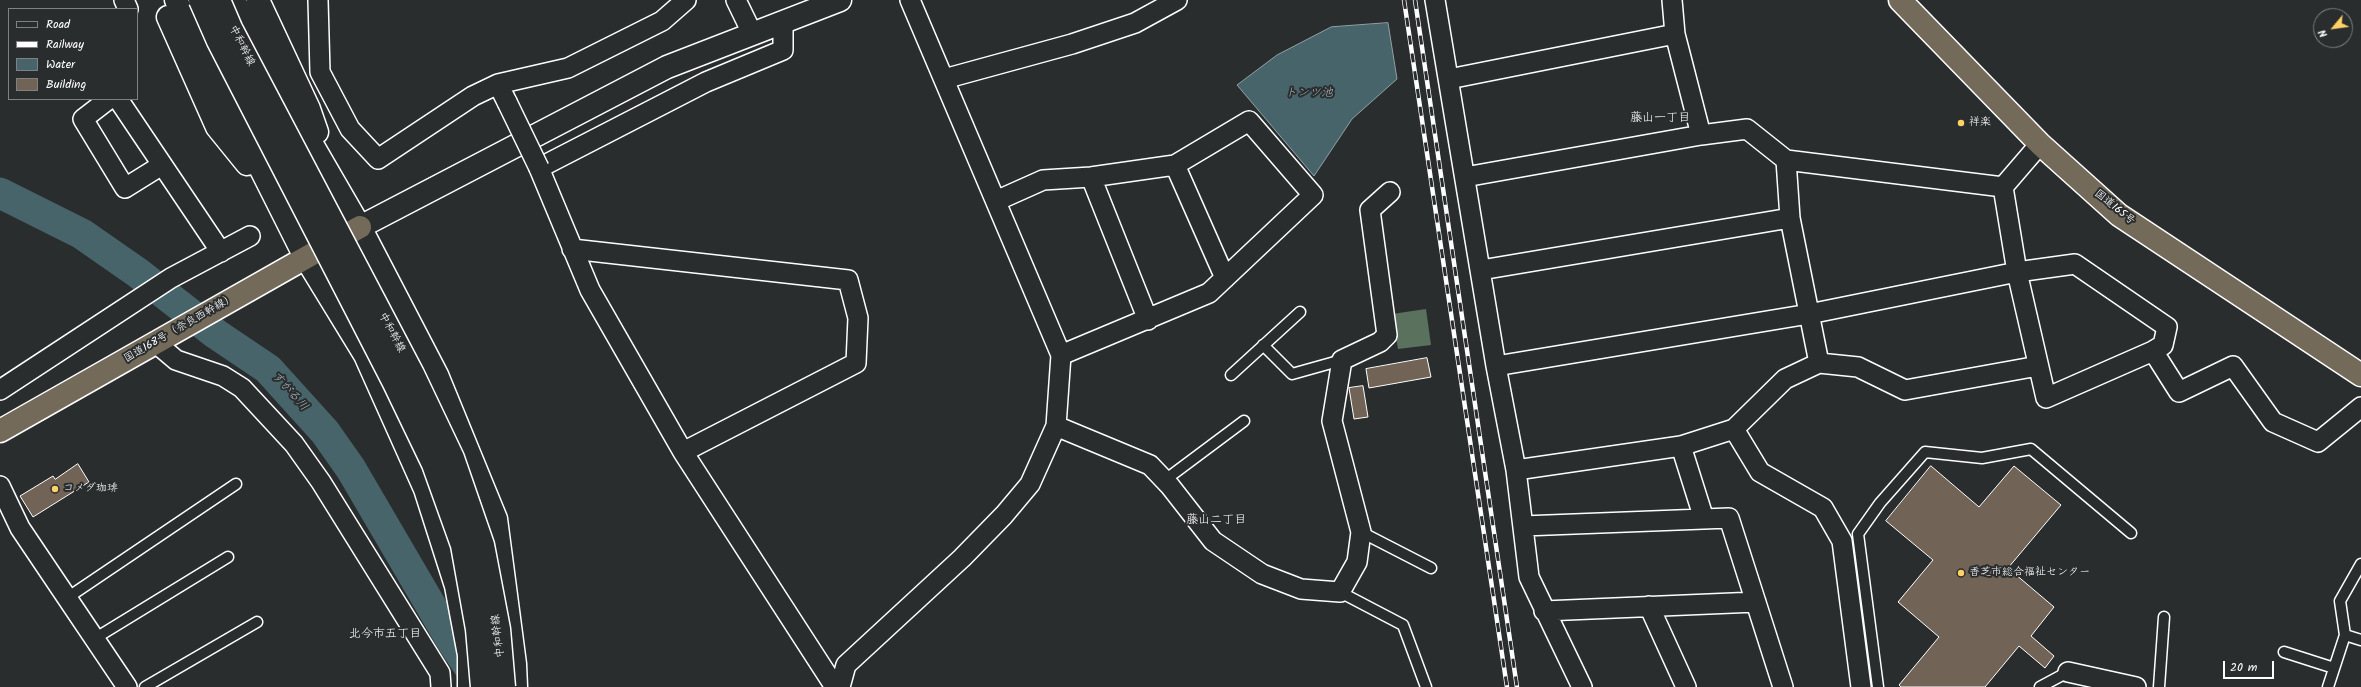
<!DOCTYPE html>
<meta charset="utf-8">
<style>
body{margin:0}
#map{position:relative;width:2361px;height:687px;overflow:hidden;background:#2a2d2e;font-family:Kalam,sans-serif}
canvas{display:block}
.legend{position:absolute;left:8px;top:8px;width:130px;height:92px;box-sizing:border-box;background:#2a2d2e;border:1px solid #7f8182;margin:0;padding:5px 7px;list-style:none;font-size:12px;color:#fff}
.legend li{display:flex;align-items:center;gap:8px;height:20px}
.legend b{width:20px;border:1px solid #7f8182}
.north{position:absolute;left:2313px;top:8px;width:40px;height:40px;box-sizing:border-box;background:#2a2d2e;border:1px solid #7f8182;border-radius:50%;rotate:241deg;font-size:11px;font-weight:700;line-height:16px;text-align:center;color:#fff}
.north::after{content:'';display:block;margin:auto;width:14px;height:18px;background:#ffd166;clip-path:polygon(50% 0,100% 100%,50% 72%,0 100%)}
.scale{position:absolute;left:2223px;top:661px;width:51px;height:18px;box-sizing:border-box;border:2px solid #fff;border-top:0;padding-left:5px;font-size:12px;line-height:14px;white-space:nowrap;color:#fff;-webkit-text-stroke:3px #2a2d2e;paint-order:stroke}
</style>
<div id="map">
<canvas width="2361" height="687"></canvas>
<ul class="legend">
<li><b style="height:5px;background:#2a2d2e"></b>Road</li>
<li><b style="height:5px;background:#fff"></b>Railway</li>
<li><b style="height:11px;background:#47646a"></b>Water</li>
<li><b style="height:11px;background:#716457"></b>Building</li>
</ul>
<div class="north">N</div>
<div class="scale">20 m</div>
</div>
<script>
const ctx = document.querySelector('canvas').getContext('2d');
ctx.lineJoin = 'round';
function fillPath(path, color) {
  ctx.fillStyle = color;
  ctx.fill(path, 'evenodd');
}
function stroke(path, color, width, dash) {
  ctx.strokeStyle = color;
  ctx.lineWidth = width;
  ctx.lineCap = dash ? 'butt' : 'round';
  ctx.setLineDash(dash || []);
  ctx.stroke(path);
}
function write(font, color, halo, rows, align = 'center') {
  ctx.font = font + ' Kalam,"Klee One",sans-serif';
  ctx.lineWidth = 4;
  ctx.setLineDash([]);
  ctx.textBaseline = 'middle';
  ctx.strokeStyle = halo;
  ctx.fillStyle = color;
  for (const [text, x, y, turn = 0] of rows) {
    ctx.save();
    ctx.translate(x, y);
    ctx.rotate((+turn || 0) * Math.PI / 180);
    ctx.textAlign = isNaN(turn) ? turn : align;
    if (halo) ctx.strokeText(text, 0, 0);
    ctx.fillText(text, 0, 0);
    ctx.restore();
  }
}
const green = new Path2D(`
 M 1426,309 L 1431,345 L 1398,349 L 1392,314 Z`);
const water = new Path2D(`
 M 1388,23 L 1397,79 L 1352,119 L 1314,176 L 1237,85 L 1277,55 L 1331,27 Z`);
const river = new Path2D(`
 M 0,193 L 82,234 L 138,273 L 216,334 L 268,369 L 325,432 L 351,469 L 451,640 L 480,683`);
const building = new Path2D(`
 M 1427,358 L 1431,377 L 1369,388 L 1366,369 Z
 M 1363,386 L 1368,417 L 1354,419 L 1349,388 Z
 M 78,464 L 89,482 L 33,517 L 20,496 L 53,476 L 55,479 Z
 M 1931,466 L 1979,507 L 2014,466 L 2061,505 L 2008,568 L 2054,607 L 2031,636 L 2054,656 L 2045,668 L 2019,646 L 1985,687 L 1901,687 L 1899,685 L 1939,637 L 1898,602 L 1933,560 L 1886,521 Z`);
const service = new Path2D(`
 M 1263,345 L 1292,374 L 1342,360
 M 1231,375 L 1300,312
 M 1165,480 L 1244,421
 M 1361,532 L 1431,568
 M 1340,592 L 1403,625 L 1426,687
 M 67,598 L 236,484
 M 2345,635 L 2361,640
 M 94,639 L 228,557
 M 2284,652 L 2334,668
 M 145,687 L 257,622
 M 1878,687 L 1858,534 L 1880,503 L 1925,452 L 1982,458 L 2031,449 L 2131,533
 M 2040,687 L 2068,672
 M 2159,687 L 2164,617
 M 2328,687 L 2345,635 L 2340,601 L 2361,564`);
const minor = new Path2D(`
 M 124,0 L 128,9
 M 318,0 L 320,72 L 350,129 L 378,159 L 473,96 L 498,84 L 507,102
 M 736,0 L 752,33
 M 1435,0 L 1496,366 L 1516,470 L 1529,577 L 1582,687
 M 1672,0 L 1675,34
 M 783,22 L 783,50 L 706,82 L 539,168 L 590,290 L 683,452 L 835,687
 M 944,79 L 1072,44 L 1135,23 L 1177,0
 M 1449,79 L 1675,34 L 1701,135
 M 498,84 L 568,68 L 662,21 L 686,0
 M 109,99 L 83,119 L 125,188 L 162,165
 M 118,99 L 221,252
 M 1786,160 L 2003,187
 M 1175,165 L 1225,278
 M 1091,177 L 1148,320
 M 1465,177 L 1701,135 L 1747,129 L 1786,160 L 1790,218 L 1819,363
 M 996,201 L 1043,180 L 1091,177 L 1175,165 L 1249,121 L 1313,195 L 1209,293 L 1061,355
 M 572,249 L 848,280 L 858,318 L 856,363 L 683,452
 M 1481,270 L 1790,218
 M 156,343 L 176,360 L 223,376 L 242,388 L 294,444 L 321,482 L 440,673 L 441,687
 M 2153,351 L 2179,392 L 2233,366 L 2273,422 L 2318,442 L 2361,407
 M 1496,366 L 1809,314 L 2017,272 L 2075,264 L 2167,327 L 2163,345 L 2153,351 L 2046,398 L 2017,272 L 2003,187 L 2040,144
 M 0,390 L 171,278 L 250,236
 M 1056,426 L 1150,465 L 1170,486 L 1213,541 L 1262,574 L 1301,589 L 1340,592 L 1357,562 L 1361,532 L 1332,421 L 1342,360 L 1380,342 L 1387,335 L 1370,210 L 1390,192
 M 1734,429 L 1760,472 L 1823,508 L 1842,541 L 1861,687
 M 1681,446 L 1704,519
 M 1516,470 L 1681,446 L 1734,429 L 1785,379 L 1819,363 L 1858,367 L 1905,390 L 2038,366
 M 0,486 L 20,528 L 127,687
 M 1523,526 L 1729,518 L 1783,687
 M 1649,606 L 1686,687
 M 1544,611 L 1756,602
 M 2068,672 L 2136,687
 M 840,687 L 846,665 L 962,558 L 1004,515 L 1030,484 L 1056,426 L 1061,355 L 910,0`);
const tertiary = new Path2D(`
 M 360,227 L 667,67 L 840,0`);
const secondary = new Path2D(`
 M 176,0 L 305,257 L 365,355 L 425,489 L 456,586 L 469,655 L 469,687
 M 234,0 L 276,82 L 360,227 L 437,375 L 496,519 L 515,664 L 516,687
 M 258,0 L 309,109 L 317,132
 M 168,17 L 217,127 L 247,164`);
const trunk = new Path2D(`
 M 1900,0 L 2040,144 L 2119,215 L 2361,375
 M 0,431 L 360,227`);
const rail = new Path2D(`
 M 1404,0 L 1507,687
 M 1415,0 L 1517,687`);
const minorBridge = new Path2D(`
 M 507,102 L 539,168`);
const secondaryBridge = new Path2D(`
 M 200,0 L 218,41 L 394,383 L 433,464 L 462,545 L 477,629 L 482,687
 M 219,0 L 231,28 L 413,374 L 453,458 L 483,545 L 499,629 L 504,687`);
const markers = [
 [1961,123,4,"#ffd166"],
 [55,489,4,"#ffd166"],
 [1961,573,4,"#ffd166"]
];
const streetNames = [
 ["中和幹線",241,46,63],
 ["国道165号",2114,208,39],
 ["国道168号（奈良西幹線）",180,329,-30],
 ["中和幹線",391,333,62],
 ["中和幹線",499,636,-97]
];
const poiNames = [
 ["祥楽",1969,123],
 ["コメダ珈琲",63,489],
 ["香芝市総合福祉センター",1969,573]
];
const waterNames = [
 ["トンツ池",1309,94],
 ["すがる川",289,392,48]
];
const neighbourhoodNames = [
 ["藤山一丁目",1660,119],
 ["藤山二丁目",1216,521],
 ["北今市五丁目",385,635]
];
fillPath(green, '#5a715d');
fillPath(water, '#47646a');
stroke(water, '#91a2a6', 1);
stroke(river, '#47646a', 31);
fillPath(building, '#716457');
stroke(building, '#fff', 1);
stroke(service, '#fff', 13);
stroke(minor, '#fff', 22);
stroke(tertiary, '#fff', 25);
stroke(secondary, '#fff', 25);
stroke(trunk, '#fff', 25);
stroke(service, '#2a2d2e', 10);
stroke(minor, '#2a2d2e', 19);
stroke(tertiary, '#2a2d2e', 22);
stroke(secondary, '#2a2d2e', 22);
stroke(trunk, '#746a5a', 22);
stroke(rail, '#fff', 4.5);
stroke(rail, '#2a2d2e', 3, [9]);
stroke(minorBridge, '#fff', 22, []);
stroke(secondaryBridge, '#fff', 25, []);
stroke(minorBridge, '#2a2d2e', 19);
stroke(secondaryBridge, '#2a2d2e', 22);
for (const [x, y, r, color] of markers) {
  const dot = new Path2D();
  dot.arc(x, y, r, 0, 2 * Math.PI);
  ctx.fillStyle = color;
  ctx.fill(dot);
  stroke(dot, '#2a2d2e', 1.5);
}
write('11px', '#fff', '#2a2d2e', streetNames);
write('11px', '#fff', '#2a2d2e', poiNames, 'left');
write('italic 12px', '#acb9bc', '#2a2d2e', waterNames);
write('12px', '#fff', '#2a2d2e', neighbourhoodNames);
</script>
